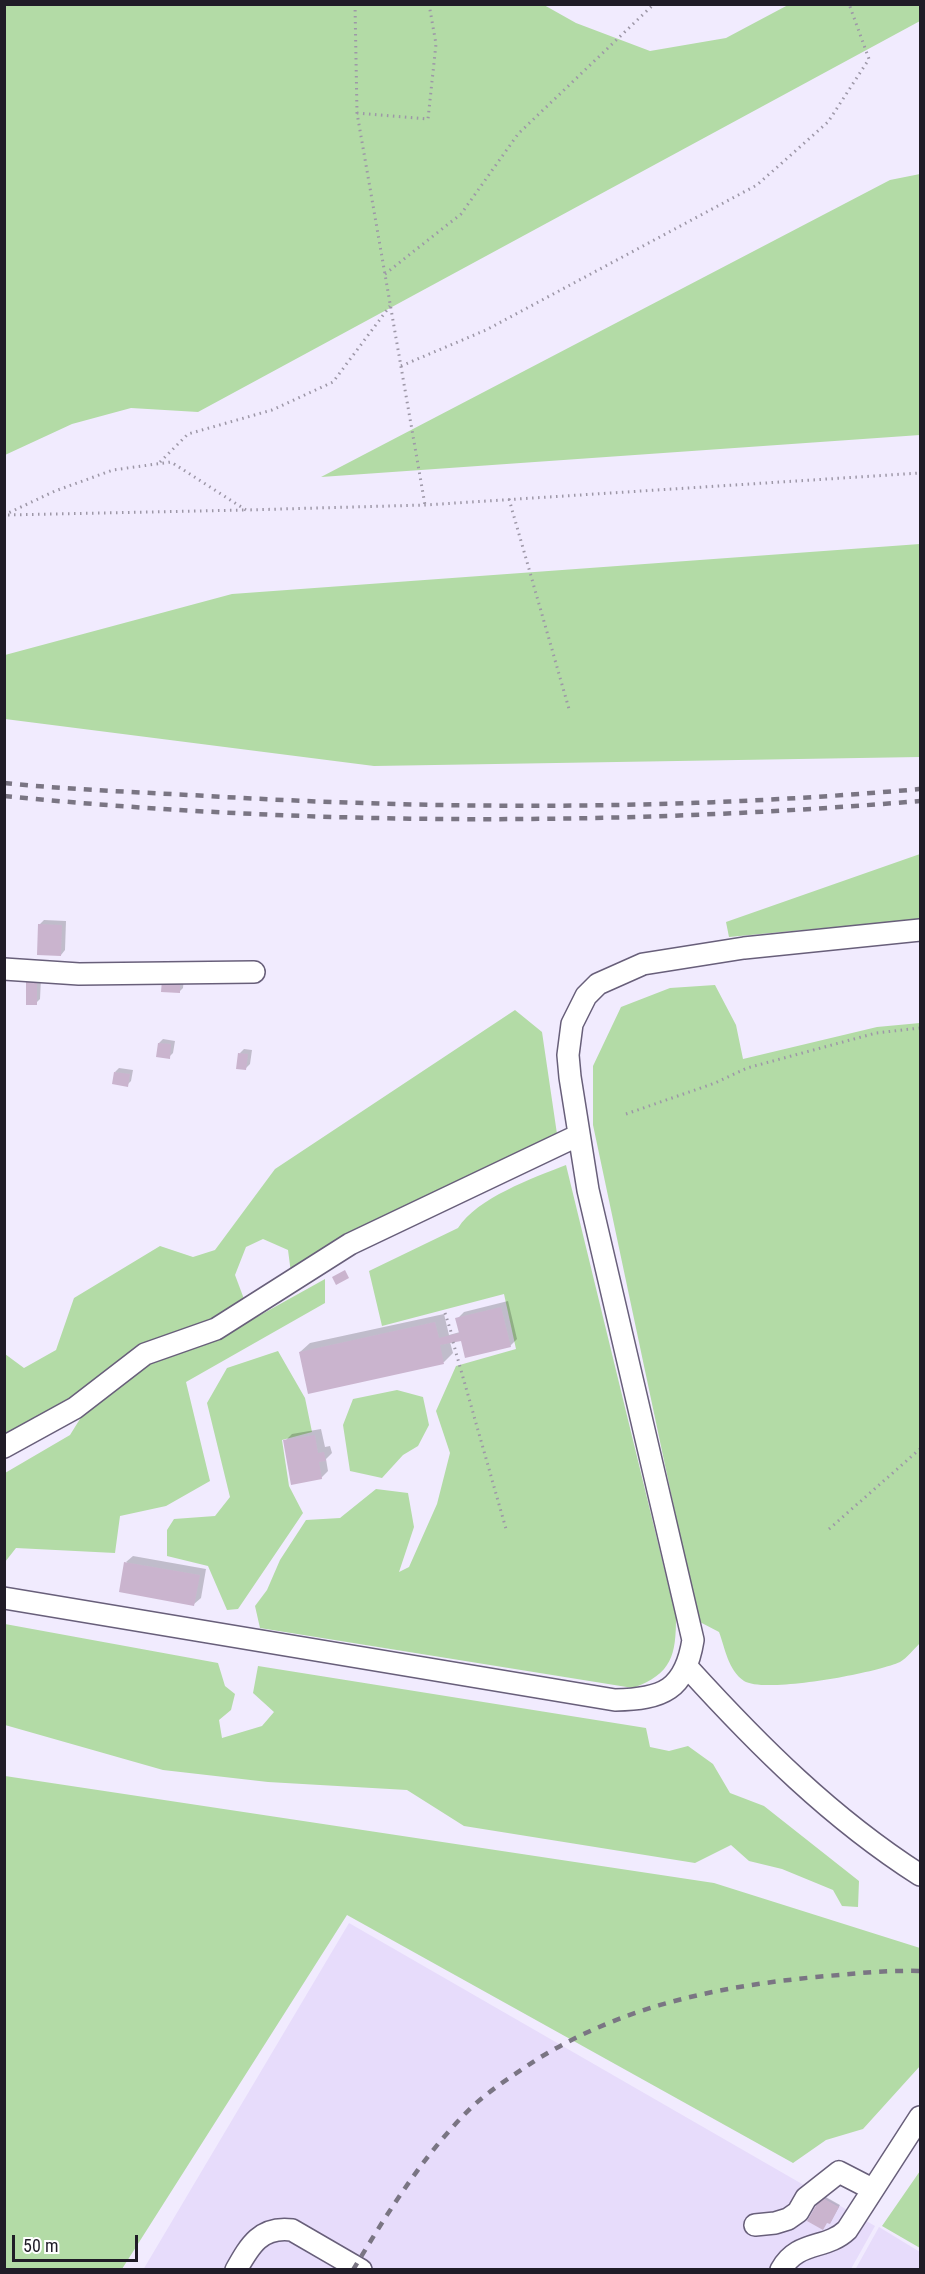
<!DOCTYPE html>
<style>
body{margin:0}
#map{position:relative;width:925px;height:2274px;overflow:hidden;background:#f1ebfe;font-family:"Roboto Condensed",sans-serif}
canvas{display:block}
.frame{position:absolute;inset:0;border:6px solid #201c27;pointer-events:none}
.scale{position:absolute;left:12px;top:2235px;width:126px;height:27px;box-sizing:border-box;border:3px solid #201c27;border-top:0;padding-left:8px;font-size:18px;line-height:21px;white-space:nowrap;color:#201c27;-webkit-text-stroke:4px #fff;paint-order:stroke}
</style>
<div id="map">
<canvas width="925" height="2274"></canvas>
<div class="frame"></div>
<div class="scale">50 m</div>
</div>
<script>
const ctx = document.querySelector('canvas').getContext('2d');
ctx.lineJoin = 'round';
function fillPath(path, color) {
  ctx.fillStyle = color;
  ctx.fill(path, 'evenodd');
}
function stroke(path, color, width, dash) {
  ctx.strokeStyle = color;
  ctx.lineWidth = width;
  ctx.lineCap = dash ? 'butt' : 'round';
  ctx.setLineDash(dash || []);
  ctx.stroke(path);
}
const built = new Path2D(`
 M 349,1923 L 875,2226 L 851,2269 L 143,2270 Z
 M 879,2227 L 920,2252 L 920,2269 L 855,2270 Z`);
const green = new Path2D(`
 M 4,5 L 544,5 L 576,23 L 650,51 L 726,38 L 788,5 L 920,5 L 920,21 L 198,412 L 131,408 L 72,424 L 5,455 Z
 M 920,174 L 920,435 L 321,477 L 890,180 Z
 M 920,544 L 920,757 L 374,766 L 5,719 L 5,655 L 232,594 Z
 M 920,854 L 920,919 L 729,937 L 726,922 Z
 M 715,985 L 736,1025 L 743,1059 L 877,1027 L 920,1023 L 920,1643 C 914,1649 907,1658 900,1662 C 876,1673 765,1694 744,1681 C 728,1670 725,1648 719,1632 L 698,1621 L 593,1125 L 593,1066 L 621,1007 L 670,988 Z
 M 515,1010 L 542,1032 L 557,1134 L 481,1169 L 291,1273 L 288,1250 L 263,1239 L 246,1247 L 235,1275 L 244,1299 L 238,1311 L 246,1323 L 325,1279 L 325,1303 L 186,1382 L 210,1481 L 166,1506 L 120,1516 L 115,1553 L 16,1548 L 5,1562 L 5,1473 L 70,1435 L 88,1406 L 58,1405 L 5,1436 L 5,1354 L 24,1368 L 56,1350 L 74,1298 L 160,1246 L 193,1257 L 215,1250 L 275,1169 Z
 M 566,1165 L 676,1617 C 676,1655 672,1674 633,1688 L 260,1628 L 255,1606 L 267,1590 L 280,1560 L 306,1520 L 340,1518 L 376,1489 L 408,1493 L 414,1527 L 399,1572 L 409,1567 L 437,1504 L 450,1453 L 436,1411 L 456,1366 L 516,1349 L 504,1294 L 382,1326 L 369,1271 L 458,1228 C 477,1198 533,1178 566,1165 Z
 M 278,1351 L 305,1398 L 312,1432 L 282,1440 L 289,1486 L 303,1513 L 238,1609 L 227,1610 L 208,1566 L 167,1556 L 167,1530 L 174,1519 L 215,1516 L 230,1497 L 207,1403 L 227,1368 Z
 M 397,1390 L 423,1397 L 429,1425 L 418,1446 L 403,1455 L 382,1478 L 350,1471 L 343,1425 L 353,1399 Z
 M 5,1624 L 218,1663 L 225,1686 L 235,1694 L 231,1710 L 219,1720 L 222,1738 L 262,1726 L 274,1712 L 253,1693 L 258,1666 L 646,1728 L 650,1747 L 669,1751 L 688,1746 L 713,1764 L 730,1793 L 764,1806 L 859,1881 L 858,1907 L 842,1906 L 833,1890 L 782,1869 L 749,1861 L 731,1845 L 695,1863 L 464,1826 L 407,1790 L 268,1782 L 163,1770 L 5,1725 Z
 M 5,1776 L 714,1883 L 920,1948 L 920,2066 L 863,2129 L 826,2140 L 793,2163 L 347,1915 L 122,2269 L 5,2269 Z
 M 920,2171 L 920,2248 L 882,2226 Z`);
const shadow = new Path2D(`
 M 44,920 L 66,921 L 65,950 L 61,955 L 39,925 Z
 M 41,978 L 40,999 L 36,1003 L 28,982 Z
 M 184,978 L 183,988 L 179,992 L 163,991 Z
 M 163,1039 L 175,1041 L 173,1053 L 169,1057 L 159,1043 Z
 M 244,1049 L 252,1050 L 250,1064 L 246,1068 L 240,1053 Z
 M 119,1068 L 133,1070 L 131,1081 L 127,1085 L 115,1072 Z
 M 508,1301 L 517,1339 L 510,1346 L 462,1338 L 450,1342 L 453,1353 L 444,1362 L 300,1352 L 310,1343 L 444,1314 L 449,1335 L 460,1332 L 457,1319 L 464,1312 Z
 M 321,1429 L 325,1447 L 330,1446 L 332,1453 L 326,1459 L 328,1471 L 321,1478 L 285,1441 L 292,1434 Z
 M 133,1556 L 206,1569 L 201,1598 L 194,1604 L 126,1562 Z
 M 824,2196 L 840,2205 L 831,2221 L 809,2221 Z`);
const building = new Path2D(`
 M 38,924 L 62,925 L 61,956 L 37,955 Z
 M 162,980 L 180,982 L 180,993 L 161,992 Z
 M 26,981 L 37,981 L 37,1005 L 26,1005 Z
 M 158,1043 L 171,1044 L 170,1059 L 156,1057 Z
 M 238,1053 L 248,1054 L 246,1070 L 236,1069 Z
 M 114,1072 L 130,1074 L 128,1087 L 112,1084 Z
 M 345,1270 L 349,1278 L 336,1285 L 332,1277 Z
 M 501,1307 L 511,1347 L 465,1358 L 461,1341 L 440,1345 L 444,1364 L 308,1394 L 299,1352 L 435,1322 L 439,1338 L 459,1333 L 455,1318 Z
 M 315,1435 L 318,1453 L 324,1452 L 326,1461 L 319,1462 L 322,1479 L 291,1485 L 283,1440 Z
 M 124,1562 L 200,1575 L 194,1606 L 119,1592 Z
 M 821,2197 L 839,2207 L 830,2224 L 827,2223 L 823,2230 L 807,2221 Z`);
const path = new Path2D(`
 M 355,4 L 357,113 L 425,505
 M 357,113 L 428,119 L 436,44 L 429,4
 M 385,274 L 461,214 L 518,134 L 654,4
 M 401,366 L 486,330 L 757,185 L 828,122 L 869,59 L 849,4
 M 160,462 L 188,434 L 272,410 L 333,382 L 390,306
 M 509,499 L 569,709
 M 4,515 L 55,491 L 113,470 L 171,462 L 246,510 L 425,505 L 920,473
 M 8,515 L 245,510
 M 626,1114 L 715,1083 L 747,1068 L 876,1033 L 920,1028
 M 445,1313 L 452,1335
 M 453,1342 L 506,1529
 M 829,1529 L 920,1449`);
const minor = new Path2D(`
 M 4,969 L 79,974 L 254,972
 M 4,1447 L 75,1408 L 145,1354 L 216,1329 L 350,1244 L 579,1135
 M 4,1598 L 615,1700 C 663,1699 685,1690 693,1640 L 588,1190 L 570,1077 L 568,1055 L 572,1024 L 586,996 L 598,984 L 643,964 L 744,948 L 920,930
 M 688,1668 C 759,1746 831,1818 920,1875
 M 755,2225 L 775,2223 L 788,2219 L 798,2212 L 806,2198 L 839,2172 L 872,2189
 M 236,2270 C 250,2245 261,2226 292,2230 L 361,2270
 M 781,2270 C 797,2240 826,2250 847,2230 L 920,2117`);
const rail = new Path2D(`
 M 4,783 C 72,790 139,792 207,796 C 445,810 683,810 920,789
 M 4,796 C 307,826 618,826 920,801
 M 353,2270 C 388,2212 425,2152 474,2105 C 493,2088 515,2074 536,2060 C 623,2006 715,1987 816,1977 C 851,1974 885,1970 920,1971`);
fillPath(built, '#e7dcfb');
fillPath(green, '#b3dba6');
fillPath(shadow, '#0003');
fillPath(building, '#cab4ce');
stroke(minor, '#685f7a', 24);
stroke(path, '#9d97a7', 3, [1.5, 4.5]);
stroke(minor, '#fff', 21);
stroke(rail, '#7a7583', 4.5, [8, 8]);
</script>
